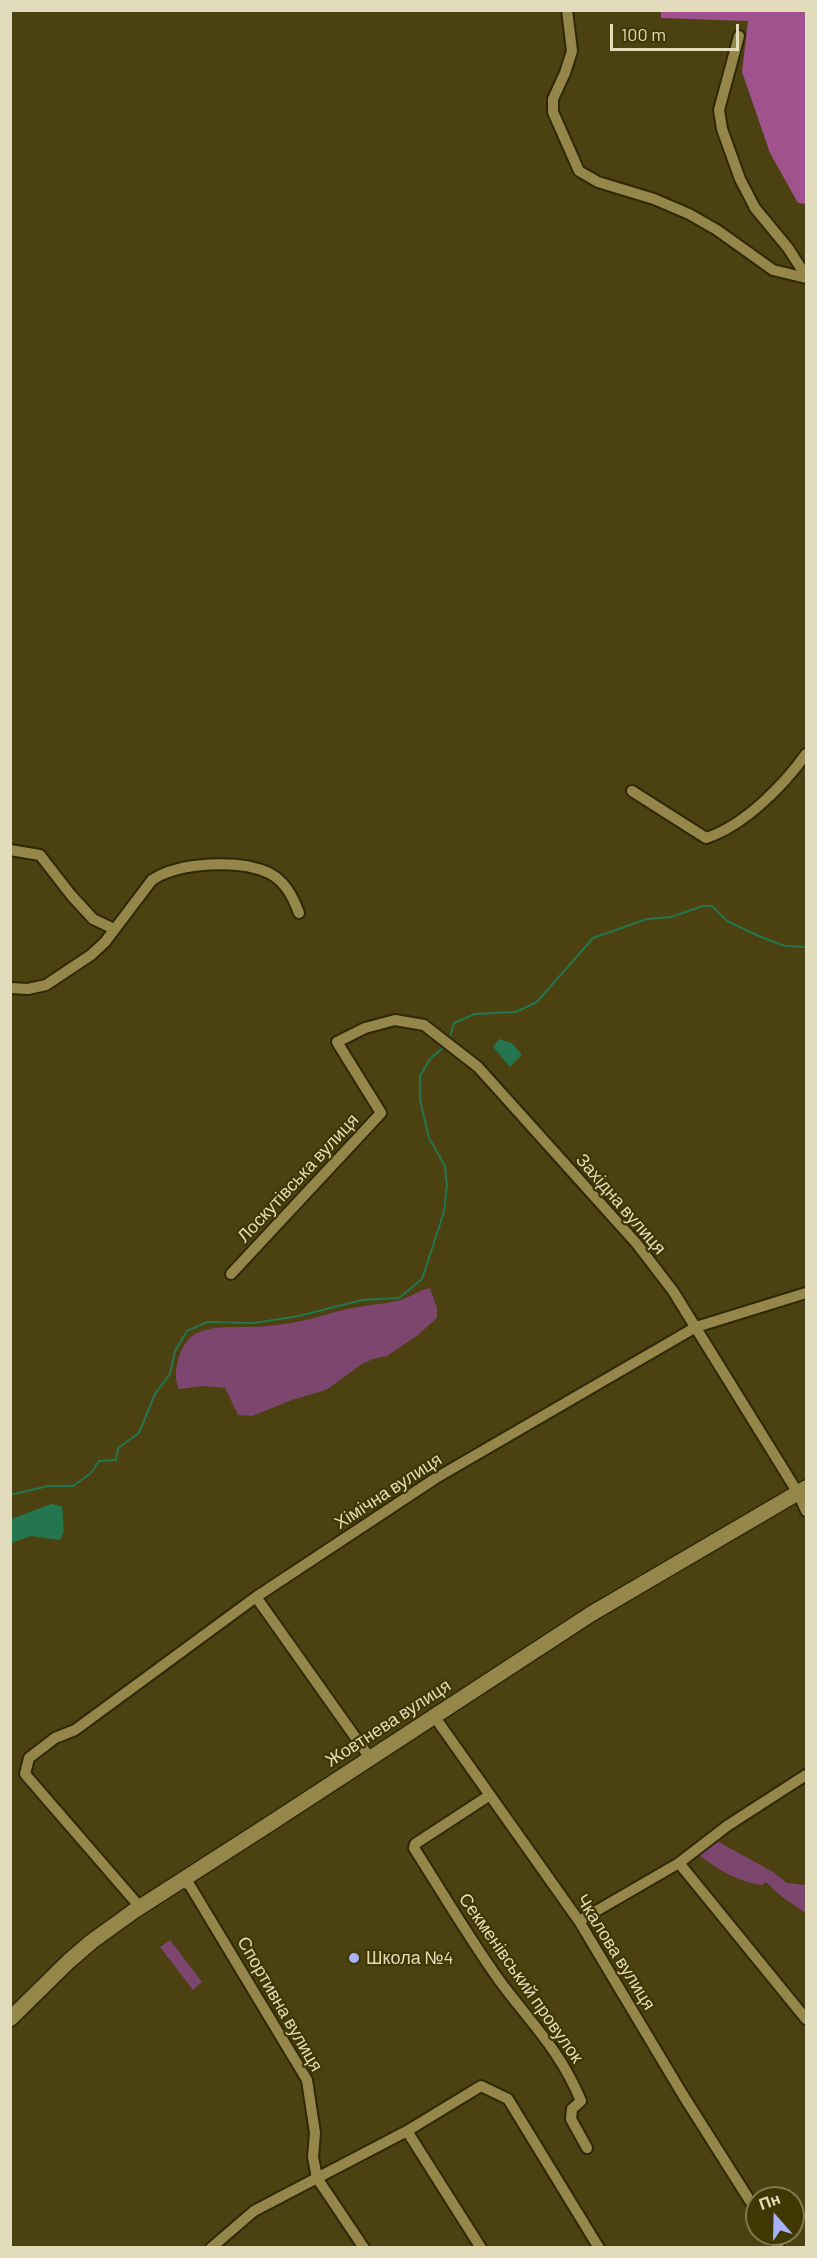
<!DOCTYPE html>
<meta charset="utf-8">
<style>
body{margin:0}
#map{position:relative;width:817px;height:2258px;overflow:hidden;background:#4b4111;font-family:Barlow,sans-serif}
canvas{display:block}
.frame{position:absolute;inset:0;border:12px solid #e2dcbd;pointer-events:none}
.north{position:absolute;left:745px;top:2186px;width:60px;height:60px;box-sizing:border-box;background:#403703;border:2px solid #81794d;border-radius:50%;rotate:340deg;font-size:16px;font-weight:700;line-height:24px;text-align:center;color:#e2dcbd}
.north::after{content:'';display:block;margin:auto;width:21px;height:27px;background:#a7b1fc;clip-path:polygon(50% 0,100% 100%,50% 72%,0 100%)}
.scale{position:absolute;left:610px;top:24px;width:129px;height:27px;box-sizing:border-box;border:3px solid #e2dcbd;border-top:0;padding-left:8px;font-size:18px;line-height:21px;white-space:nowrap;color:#e2dcbd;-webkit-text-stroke:4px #403703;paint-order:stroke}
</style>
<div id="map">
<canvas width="817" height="2258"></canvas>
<div class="frame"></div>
<div class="north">Пн</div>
<div class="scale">100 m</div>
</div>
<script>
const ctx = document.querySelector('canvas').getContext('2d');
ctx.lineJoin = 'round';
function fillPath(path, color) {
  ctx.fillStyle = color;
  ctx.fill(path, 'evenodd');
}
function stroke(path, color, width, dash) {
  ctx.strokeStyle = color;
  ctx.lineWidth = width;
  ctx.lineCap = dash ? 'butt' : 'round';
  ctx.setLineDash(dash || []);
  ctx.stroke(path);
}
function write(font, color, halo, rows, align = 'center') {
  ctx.font = font + ' Barlow,sans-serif';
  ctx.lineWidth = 4.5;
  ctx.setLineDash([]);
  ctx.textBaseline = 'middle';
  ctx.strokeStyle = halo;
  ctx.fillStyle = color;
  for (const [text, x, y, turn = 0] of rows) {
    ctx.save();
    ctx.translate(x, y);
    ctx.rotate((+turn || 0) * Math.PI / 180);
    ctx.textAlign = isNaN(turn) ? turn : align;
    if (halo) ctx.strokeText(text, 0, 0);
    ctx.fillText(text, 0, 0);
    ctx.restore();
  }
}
const green = new Path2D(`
 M 430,1288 L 437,1308 L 437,1318 L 418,1335 L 387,1356 L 373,1359 L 362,1364 L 326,1390 L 292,1400 L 252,1416 L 238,1415 L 225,1388 L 203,1386 L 179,1389 C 171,1373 180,1341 197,1333 C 211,1326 232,1327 247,1327 C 266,1327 288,1324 306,1320 C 324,1316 341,1309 360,1307 C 373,1304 387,1304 400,1300 C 411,1297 419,1290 430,1288 Z
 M 717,1841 L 773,1872 L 787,1883 L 806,1885 L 806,1913 L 782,1897 L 766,1882 L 762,1885 C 737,1881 718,1870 699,1855 Z
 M 170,1940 L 202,1982 L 193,1990 L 160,1947 Z`);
const forest = new Path2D(`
 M 661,11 L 806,11 L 806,204 L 798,203 L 770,153 L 742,72 L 748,21 L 661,18 Z`);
const water = new Path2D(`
 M 499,1039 L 512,1043 L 522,1055 L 510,1067 L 493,1047 Z
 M 51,1504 L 62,1506 L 64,1531 L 60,1540 L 31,1536 L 11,1543 L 11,1519 Z`);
const stream = new Path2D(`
 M 449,1040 L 454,1023 L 475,1014 L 516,1012 L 537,1002 L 593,938 L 647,919 L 671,917 L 703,906 L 712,906 L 727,921 L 761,937 L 785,946 L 806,947
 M 10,1495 L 48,1486 L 73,1486 L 91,1473 L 99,1461 L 116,1460 L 118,1448 L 139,1433 L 155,1394 L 170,1374 L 175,1351 L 187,1331 L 207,1322 L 254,1323 L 299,1316 L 362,1300 L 399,1298 L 422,1279 L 444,1212 L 447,1186 L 445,1166 L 429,1138 L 420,1100 L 420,1076 L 430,1059 L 444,1047`);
const minor = new Path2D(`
 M 567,10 L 572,51 L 565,73 L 553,99 L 553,112 L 579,171 L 598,182 L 654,199 L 689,214 L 717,230 L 773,270 L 806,278
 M 739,36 L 719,110 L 722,129 L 740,179 L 755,208 L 788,248 L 806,276
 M 632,791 L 706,838 C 744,826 784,785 806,754
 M 10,850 L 40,855 L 71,895 L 93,919 L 114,929
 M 10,988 L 28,989 L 46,985 L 91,955 L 105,942 L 152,880 C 179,862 240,859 269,873 C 285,881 293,897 299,913
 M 231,1274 L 381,1113 L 337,1042 L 365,1028 L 395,1020 L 424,1025 L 478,1067 L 637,1244 L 673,1291 L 798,1493 L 806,1511
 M 256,1597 L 370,1758
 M 434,1716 L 579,1921 L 683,2095 L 757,2212
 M 490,1795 L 415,1844 L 414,1848 C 442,1892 469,1938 499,1980 C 530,2022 560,2050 581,2101 L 572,2109 L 571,2119 L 587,2148
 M 679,1863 L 806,2019
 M 178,1882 L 189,1884 L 307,2080 L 315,2133 L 313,2157 L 317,2178 L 254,2211 L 211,2248
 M 140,1907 L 25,1774 L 29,1758 L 55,1738 L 75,1730 L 256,1597 L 436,1478 L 696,1327 L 806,1293
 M 579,1921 L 679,1863 L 727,1826 L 806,1775
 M 407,2131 L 481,2248
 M 771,2234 L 779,2248
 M 364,2248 L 317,2178 L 407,2131 L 481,2086 L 508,2099 L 599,2248`);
const secondary = new Path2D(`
 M 10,2019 L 69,1961 L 91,1942 L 134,1911 L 268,1825 L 591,1614 L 806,1488`);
const markers = [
 [354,1958,6,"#a7b1fc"]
];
const streetNames = [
 ["Лоскутівська вулиця",298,1178,-47],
 ["Західна вулиця",621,1204,49],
 ["Хімічна вулиця",388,1491,-33],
 ["Жовтнева вулиця",388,1723,-33],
 ["Чкалова вулиця",616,1952,58],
 ["Секменівський провулок",521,1978,55],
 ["Спортивна вулиця",280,2004,60]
];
const poiNames = [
 ["Школа №4",366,1958]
];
fillPath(green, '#7d466e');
fillPath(forest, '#9f528b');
fillPath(water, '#25754e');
stroke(stream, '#25754e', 2);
stroke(minor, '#2e2806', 14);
stroke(secondary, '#2e2806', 18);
stroke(minor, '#948749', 10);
stroke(secondary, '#948749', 15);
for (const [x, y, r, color] of markers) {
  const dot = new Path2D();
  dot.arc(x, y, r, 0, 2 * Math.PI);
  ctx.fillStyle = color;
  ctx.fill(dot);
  stroke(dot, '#403703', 2);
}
write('18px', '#e2dcbd', '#403703', streetNames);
write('18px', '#e2dcbd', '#403703', poiNames, 'left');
</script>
